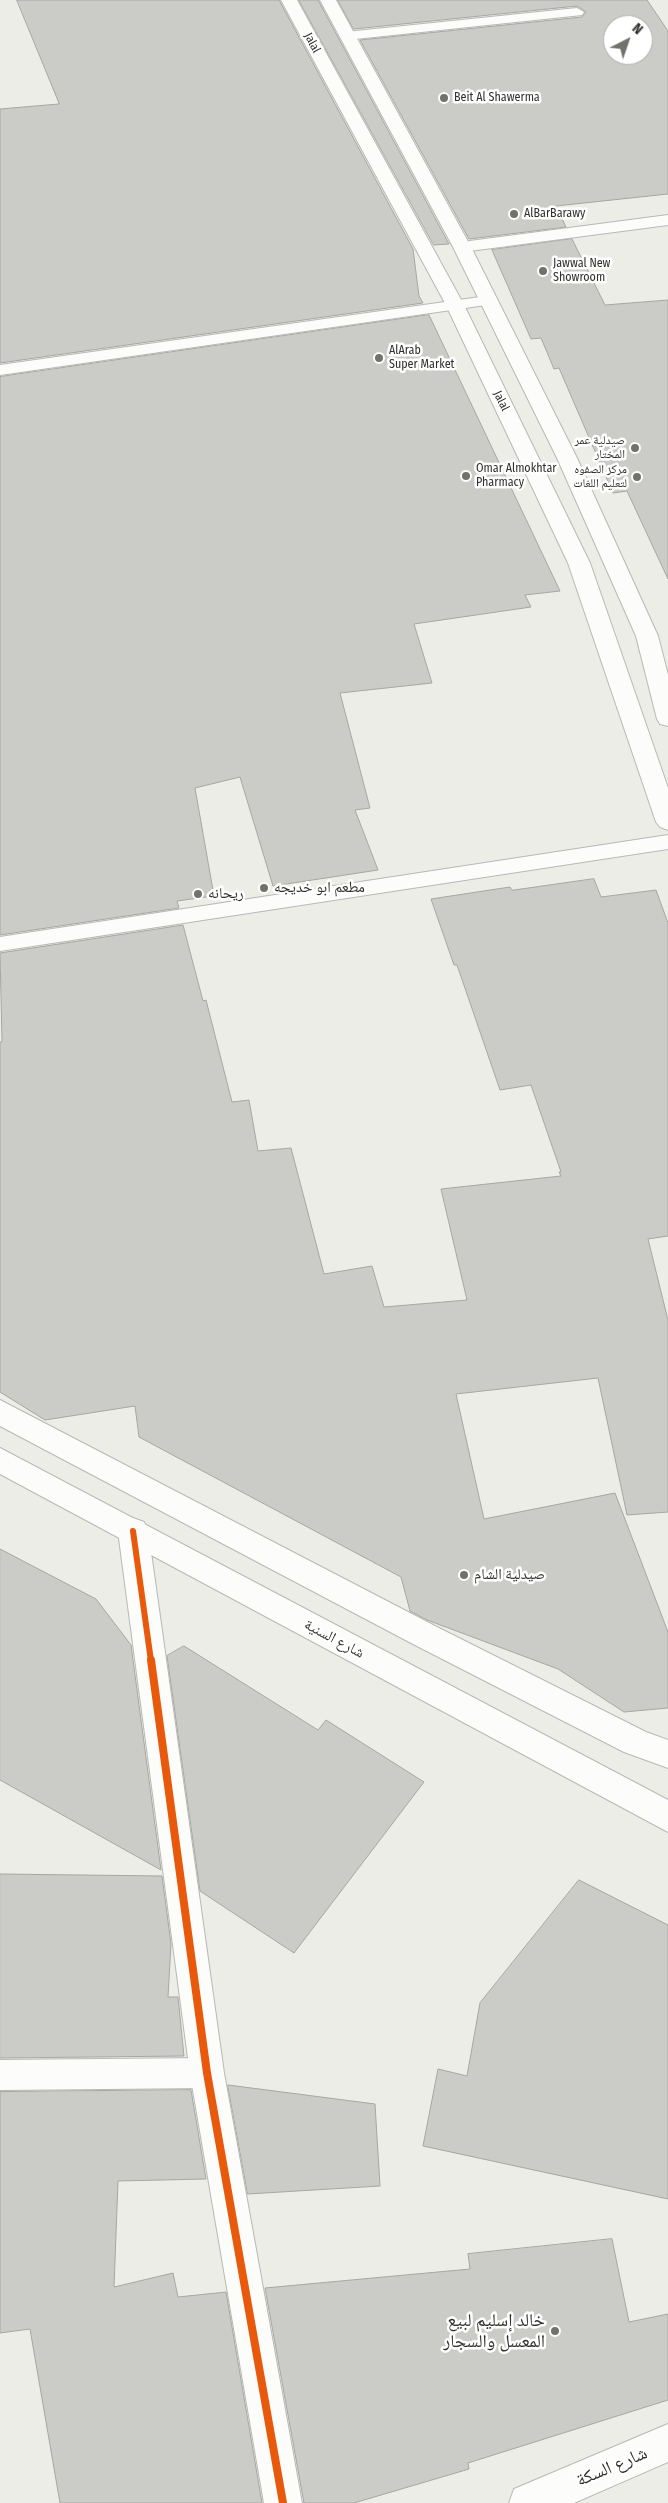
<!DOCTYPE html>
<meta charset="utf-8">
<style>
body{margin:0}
#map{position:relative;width:668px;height:2503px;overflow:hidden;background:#edede7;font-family:"Fira Sans Condensed",sans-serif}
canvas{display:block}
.north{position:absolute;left:603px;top:15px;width:50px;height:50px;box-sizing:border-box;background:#fff;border:1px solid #acacab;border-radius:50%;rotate:41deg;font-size:14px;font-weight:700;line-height:20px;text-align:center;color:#30302c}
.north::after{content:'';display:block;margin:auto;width:18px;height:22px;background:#72726d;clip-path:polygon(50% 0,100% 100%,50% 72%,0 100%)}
</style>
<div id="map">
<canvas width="668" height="2503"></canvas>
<div class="north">N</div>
</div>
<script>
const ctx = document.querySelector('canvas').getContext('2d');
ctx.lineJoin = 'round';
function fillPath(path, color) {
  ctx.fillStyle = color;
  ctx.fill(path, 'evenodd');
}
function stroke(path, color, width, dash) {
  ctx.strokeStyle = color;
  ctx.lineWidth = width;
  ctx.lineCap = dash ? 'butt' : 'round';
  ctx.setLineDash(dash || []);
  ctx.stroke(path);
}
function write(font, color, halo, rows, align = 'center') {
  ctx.font = font + ' "Fira Sans Condensed","Noto Naskh Arabic",sans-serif';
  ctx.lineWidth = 5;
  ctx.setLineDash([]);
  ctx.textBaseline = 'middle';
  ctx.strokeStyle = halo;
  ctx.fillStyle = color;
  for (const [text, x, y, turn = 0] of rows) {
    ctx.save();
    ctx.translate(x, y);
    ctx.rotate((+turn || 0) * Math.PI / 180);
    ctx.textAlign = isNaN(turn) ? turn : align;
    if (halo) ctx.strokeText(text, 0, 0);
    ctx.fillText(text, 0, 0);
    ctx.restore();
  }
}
const building = new Path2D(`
 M 17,0 L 279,0 L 413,249 L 419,296 L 423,303 L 0,363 L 0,109 L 59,104 Z
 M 299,0 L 318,0 L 449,244 L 434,245 Z
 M 338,0 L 647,0 L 668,31 L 668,194 L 556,206 L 566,227 L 469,239 L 360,40 L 582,17 L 586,12 L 577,6 L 354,29 ZM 613,25 L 643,25 L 643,55 L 613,55 Z
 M 572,239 L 605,305 L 668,300 L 668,579 L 627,491 L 613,493 L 559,368 L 554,369 L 541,338 L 531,339 L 492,250 Z
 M 429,315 L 560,591 L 525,595 L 531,607 L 414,624 L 432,683 L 340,693 L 370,808 L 355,810 L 378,870 L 273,886 L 240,777 L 195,788 L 214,896 L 177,901 L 179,908 L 0,935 L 0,377 Z
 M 594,879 L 601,897 L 656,890 L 668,923 L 668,1236 L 648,1239 L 668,1320 L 668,1512 L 627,1515 L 598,1378 L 456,1394 L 484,1519 L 615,1493 L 668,1632 L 668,1708 L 624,1712 L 558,1669 L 427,1620 L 410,1611 L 401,1577 L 139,1437 L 135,1406 L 45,1420 L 0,1392 L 0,1042 L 2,1042 L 0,953 L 183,925 L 203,1001 L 206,1000 L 232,1102 L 249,1100 L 258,1151 L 291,1148 L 324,1274 L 372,1266 L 384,1307 L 467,1300 L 441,1189 L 561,1176 L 559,1172 L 561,1172 L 531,1085 L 500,1090 L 457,965 L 454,965 L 431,899 L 510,887 L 512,890 Z
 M 0,1549 L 96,1599 L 131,1645 L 161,1870 L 0,1780 Z
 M 184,1646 L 318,1730 L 326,1720 L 424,1782 L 294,1953 L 200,1891 L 167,1656 Z
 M 0,1874 L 162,1876 L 171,1944 L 168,1997 L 178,1997 L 184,2056 L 0,2058 Z
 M 579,1880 L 668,1925 L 668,2199 L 423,2146 L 438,2069 L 467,2076 L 480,2003 Z
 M 228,2085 L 375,2104 L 380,2186 L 248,2194 Z
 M 191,2090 L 206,2179 L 118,2181 L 114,2287 L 173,2273 L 178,2297 L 226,2292 L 262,2503 L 60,2503 L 30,2329 L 0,2333 L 0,2092 Z
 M 612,2239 L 629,2322 L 668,2314 L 668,2400 L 468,2463 L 469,2469 L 354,2503 L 304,2503 L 265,2288 L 470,2269 L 468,2254 Z`);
const service = new Path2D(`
 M 577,8 L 584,12 L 582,15 L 346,40 L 339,36 L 346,32 Z
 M 668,215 L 668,225 L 462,252 L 454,247 L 462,242 Z
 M 487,296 L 495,301 L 493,304 L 0,375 L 0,365 Z
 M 668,835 L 668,849 L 0,951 L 0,937 Z
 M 207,2058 L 218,2063 L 222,2073 L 218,2083 L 207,2088 L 0,2090 L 0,2060 Z`);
const minor = new Path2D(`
 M 133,1518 L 144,1522 L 148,1531 L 224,2073 L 302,2503 L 264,2503 L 190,2073 L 118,1531 L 122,1522 Z`);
const secondary = new Path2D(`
 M 281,0 L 297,0 L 464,305 L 590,563 L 668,788 L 668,830 L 660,827 L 656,822 L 568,563 L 446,305 Z
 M 320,0 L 336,0 L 471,247 L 577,458 L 658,636 L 668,675 L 668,726 L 660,724 L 657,719 L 636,636 L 557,458 L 453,247 Z
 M 0,1400 L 435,1626 L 646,1732 L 668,1740 L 668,1768 L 624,1752 L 413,1644 L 0,1426 Z
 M 0,1448 L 668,1800 L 668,1832 L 0,1474 Z
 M 668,2424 L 668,2462 L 574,2503 L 509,2503 L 514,2489 Z`);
const cyclewayFar1 = new Path2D(`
 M 133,1531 L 151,1661`);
const cycleway = new Path2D(`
 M 151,1660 L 207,2073 L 283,2503`);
const markers = [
 [444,98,5,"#72726d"],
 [514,214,5,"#72726d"],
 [543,271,5,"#72726d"],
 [379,358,5,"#72726d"],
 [635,448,5,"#72726d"],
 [466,476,5,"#72726d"],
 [637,477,5,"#72726d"],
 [264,888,5,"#72726d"],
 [198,894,5,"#72726d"],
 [464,1575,5,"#72726d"],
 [555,2331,5,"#72726d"]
];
const farStreetnames = [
 ["Jalal",312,43,62],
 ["Jalal",501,401,64]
];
const farPoinames = [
 ["Beit Al Shawerma",454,98],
 ["AlBarBarawy",524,214],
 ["Jawwal New",553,264],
 ["Showroom",553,278],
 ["AlArab",389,351],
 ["Super Market",389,365],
 ["صيدلية عمر",625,441,"right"],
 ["المختار",625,455,"right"],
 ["Omar Almokhtar",476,469],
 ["Pharmacy",476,483],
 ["مركز الصفوه",627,470,"right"],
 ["لتعليم اللغات",627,484,"right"]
];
const poiNames = [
 ["مطعم ابو خديجه",274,888],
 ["ريحانه",208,894],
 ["صيدلية الشام",474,1575]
];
const streetNames = [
 ["شارع السنية",334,1639,28]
];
const nearPoinames = [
 ["خالد إسليم لبيع",545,2321],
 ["المعسل والسجار",545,2342]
];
const nearStreetnames = [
 ["شارع السكة",612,2467,-23]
];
fillPath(building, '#cbcbc7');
stroke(building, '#a7a6a2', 1);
stroke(service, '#b8b8b4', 2);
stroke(minor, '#b8b8b4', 2);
stroke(secondary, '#b8b8b4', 2);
fillPath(service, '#fcfcfb');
fillPath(minor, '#fcfcfb');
fillPath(secondary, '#fcfcfb');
stroke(cyclewayFar1, '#e8590c', 6);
stroke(cycleway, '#e8590c', 8);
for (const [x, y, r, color] of markers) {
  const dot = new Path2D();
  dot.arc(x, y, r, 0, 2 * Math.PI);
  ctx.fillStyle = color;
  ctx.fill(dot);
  stroke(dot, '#fff', 2);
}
write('12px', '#30302c', '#fff', farStreetnames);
write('12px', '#30302c', '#fff', farPoinames, 'left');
write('15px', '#30302c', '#fff', poiNames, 'left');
write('15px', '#30302c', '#fff', streetNames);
write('18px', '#30302c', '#fff', nearPoinames, 'right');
write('18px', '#30302c', '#fff', nearStreetnames);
</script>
